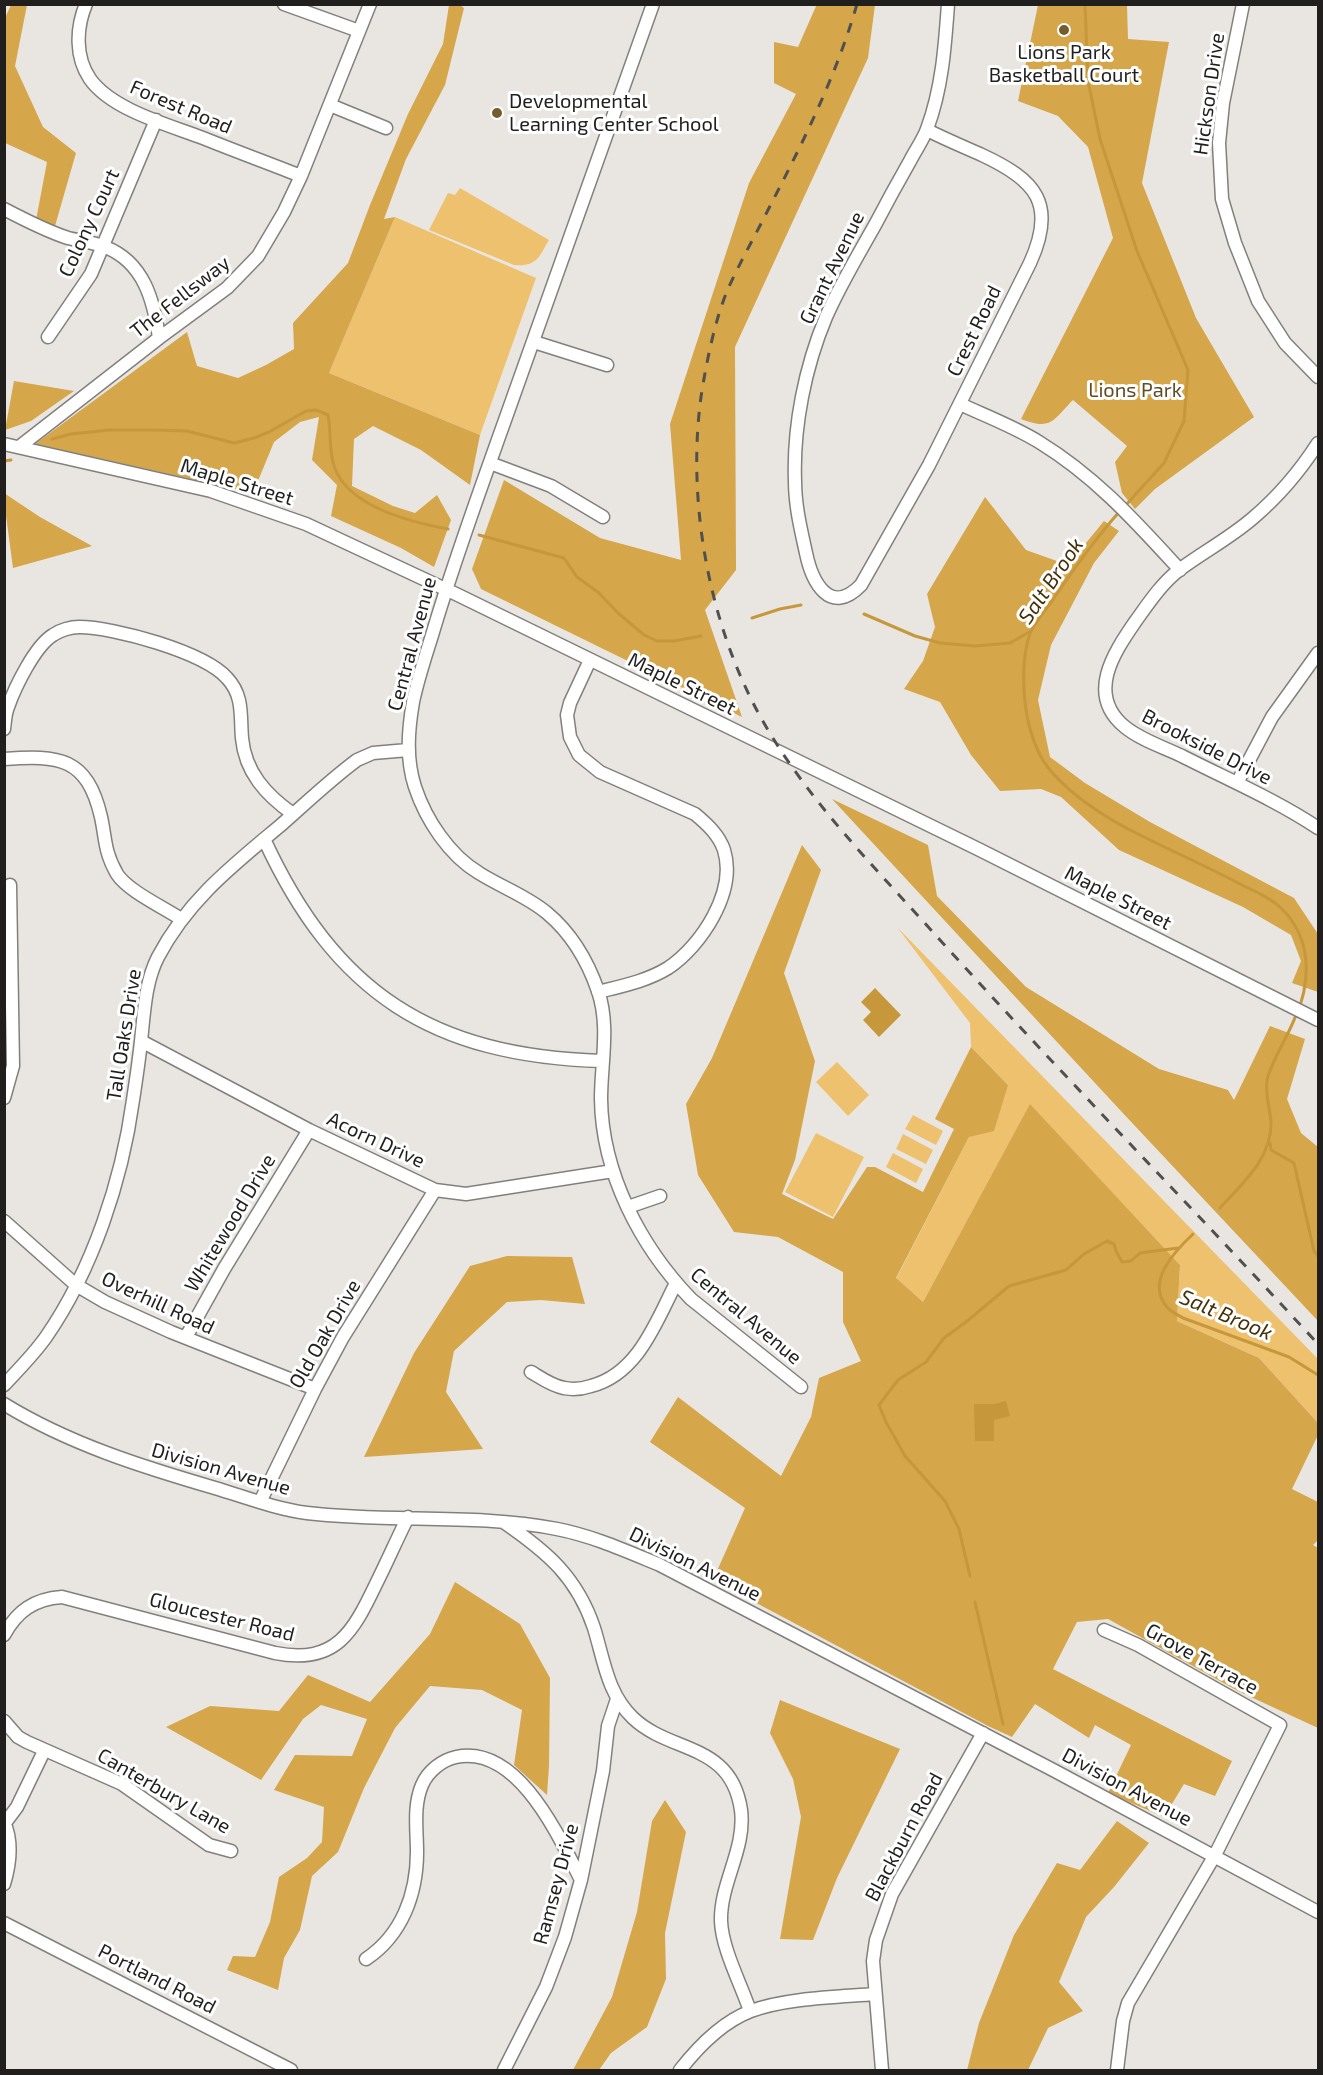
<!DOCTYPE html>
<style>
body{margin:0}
#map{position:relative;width:1323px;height:2075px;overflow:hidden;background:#e9e6e2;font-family:"Exo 2",sans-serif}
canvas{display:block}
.frame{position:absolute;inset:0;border:6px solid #201f1e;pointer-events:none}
</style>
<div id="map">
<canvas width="1323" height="2075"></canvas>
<div class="frame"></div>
</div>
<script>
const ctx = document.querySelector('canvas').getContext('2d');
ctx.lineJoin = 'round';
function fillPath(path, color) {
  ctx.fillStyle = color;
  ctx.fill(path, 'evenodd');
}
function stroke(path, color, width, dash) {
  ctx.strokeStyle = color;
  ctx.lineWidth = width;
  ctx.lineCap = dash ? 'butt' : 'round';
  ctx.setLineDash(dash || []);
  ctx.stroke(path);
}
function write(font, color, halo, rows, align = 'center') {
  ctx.font = font + ' "Exo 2",sans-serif';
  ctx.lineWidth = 6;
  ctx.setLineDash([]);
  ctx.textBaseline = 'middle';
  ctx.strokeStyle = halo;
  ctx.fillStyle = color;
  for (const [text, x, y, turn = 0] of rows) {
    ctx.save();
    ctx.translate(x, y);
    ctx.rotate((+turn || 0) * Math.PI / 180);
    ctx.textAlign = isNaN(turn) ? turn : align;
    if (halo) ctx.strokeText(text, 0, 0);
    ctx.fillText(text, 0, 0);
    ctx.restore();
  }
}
const green = new Path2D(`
 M 460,188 L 549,240 C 539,257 537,267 514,265 L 429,230 L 448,193 L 455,195 Z
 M 395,217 L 536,278 L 480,435 L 329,373 Z
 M 897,927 L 1318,1359 L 1318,1423 L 1259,1358 L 1177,1321 L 1180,1265 L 1030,1105 L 923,1302 L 896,1279 L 969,1137 L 1008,1085 L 971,1047 L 970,1023 Z
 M 837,1062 L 869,1095 L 848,1116 L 816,1082 Z
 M 913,1115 L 943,1131 L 936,1145 L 905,1129 Z
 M 816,1133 L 864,1157 L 833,1217 L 785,1192 Z
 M 903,1134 L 933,1150 L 926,1164 L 896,1149 Z
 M 893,1153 L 923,1169 L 916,1183 L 886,1167 Z`);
const forest = new Path2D(`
 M 817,4 L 875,5 L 868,58 L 735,347 L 736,570 L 705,610 L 742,717 L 481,589 L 472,569 L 504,480 L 600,538 L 681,560 L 670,424 L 749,183 L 796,94 L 774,83 L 774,42 L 798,47 Z
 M 11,5 L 27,5 L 15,66 L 43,127 L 76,153 L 55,226 L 36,220 L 47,162 L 5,143 L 5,18 Z
 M 449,5 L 460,5 L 464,8 L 445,85 L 406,159 L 384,219 L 395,217 L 329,373 L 480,435 L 470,485 L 421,450 L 373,426 L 354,439 L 352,486 L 393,506 L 415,513 L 437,495 L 451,520 L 434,567 L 401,548 L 331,516 L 337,485 L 312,460 L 319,417 L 300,422 L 274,442 L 253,493 L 35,444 L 187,332 L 197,366 L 238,378 L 266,365 L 294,349 L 293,323 L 348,263 L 370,205 L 408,114 L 443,44 Z
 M 1038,5 L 1127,5 L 1128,39 L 1169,42 L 1142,183 L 1196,318 L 1254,417 L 1155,489 L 1135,509 L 1122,493 L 1115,462 L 1127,446 L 1073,400 C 1053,420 1052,431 1021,419 L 1113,238 L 1088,147 L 1058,116 L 1018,101 Z
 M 14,381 L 74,391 L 31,421 L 5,430 Z
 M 4,493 L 40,517 L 92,546 L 13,568 L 5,508 Z
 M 985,497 L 1026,550 L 1068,565 L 1104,521 L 1119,531 L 1094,563 L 1051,645 L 1038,700 L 1050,757 L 1085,783 L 1150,822 L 1294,898 L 1318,934 L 1318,992 L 1292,983 L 1301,961 L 1291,935 L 1243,907 L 1119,850 L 1061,797 L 1041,789 L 1000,791 L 971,755 L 940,702 L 904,689 L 923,661 L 935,627 L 927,594 Z
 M 832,799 L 928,845 L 937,896 L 1026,987 L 1159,1069 L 1228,1090 L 1234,1100 L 1270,1026 L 1305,1039 L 1287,1099 L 1301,1133 L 1318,1147 L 1318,1321 L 1120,1110 Z
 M 802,845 L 821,870 L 784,973 L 815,1061 L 795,1160 L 782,1194 L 833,1219 L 867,1167 L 875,1167 L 923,1192 L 954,1129 L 935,1119 L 971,1047 L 1008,1085 L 994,1131 L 969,1137 L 896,1278 L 923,1302 L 1030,1104 L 1180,1265 L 1177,1321 L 1259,1358 L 1318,1423 L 1318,1435 L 1292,1489 L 1318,1502 L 1318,1540 L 1313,1545 L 1318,1548 L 1318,1728 L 1238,1691 L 1108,1619 L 1077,1622 L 1053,1669 L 1232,1761 L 1215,1796 L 1184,1784 L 1164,1817 L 1108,1793 L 1131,1745 L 1095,1725 L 1089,1738 L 1035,1704 L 1012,1737 L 988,1726 L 713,1580 L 745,1508 L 650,1442 L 678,1397 L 781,1476 L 811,1417 L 819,1378 L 861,1361 L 843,1322 L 843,1272 L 778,1237 L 734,1232 L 698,1175 L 686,1104 L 712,1058 Z
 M 507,1256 L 572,1257 L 585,1304 L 541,1300 L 507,1302 L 454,1351 L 446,1392 L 483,1449 L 364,1457 L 414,1353 L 470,1266 Z
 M 455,1582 L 520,1624 L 550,1678 L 549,1766 L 547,1795 L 514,1765 L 522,1710 L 482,1690 L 430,1686 L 395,1728 L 364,1788 L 338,1852 L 312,1876 L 300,1930 L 284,1958 L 278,1990 L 227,1970 L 233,1956 L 255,1957 L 270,1922 L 279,1877 L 307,1858 L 322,1842 L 324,1807 L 274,1790 L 295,1755 L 352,1756 L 367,1719 L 321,1705 L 303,1719 L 261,1780 L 166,1727 L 210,1706 L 279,1711 L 308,1675 L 370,1702 L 430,1634 Z
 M 780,1700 L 900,1749 L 837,1878 L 813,1940 L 780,1939 L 801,1817 L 793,1779 L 770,1733 Z
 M 665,1800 L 686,1832 L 665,1933 L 666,1979 L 647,2027 L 611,2053 L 599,2070 L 573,2070 L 612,1997 L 637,1912 L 652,1821 Z
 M 1117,1821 L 1149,1843 L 1114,1887 L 1086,1917 L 1059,1982 L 1083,2011 L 1048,2028 L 1028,2070 L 967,2070 L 979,2023 L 1014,1935 L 1057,1863 L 1080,1870 Z`);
const water = new Path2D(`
 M 875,988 L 901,1015 L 879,1037 L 863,1020 L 871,1012 L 861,1002 Z
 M 1006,1401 L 1010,1416 L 994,1420 L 994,1441 L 975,1441 L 974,1404 L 994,1404 Z`);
const stream = new Path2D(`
 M 1085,4 L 1088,81 L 1100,139 L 1137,251 L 1188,370 L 1184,421 L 1164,463 L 1125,506
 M 52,439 L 71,434 L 109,430 L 155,430 L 187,431 L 234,443 L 254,438 L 269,432 L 306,411 L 316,410 L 328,415 C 331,430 329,447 333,462 C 343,506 410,522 448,529
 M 4,461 L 11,460
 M 1120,511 C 1095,539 1073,570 1052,601 C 1045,611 1036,621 1031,631 C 1024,649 1023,671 1024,690 C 1025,711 1030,735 1040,755 C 1057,788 1110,821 1142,836 C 1176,853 1210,868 1244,886 C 1257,892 1272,899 1282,909 C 1309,936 1311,972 1300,1006
 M 479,535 L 564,558 L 577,577 L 599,593 L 618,613 L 644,635 L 657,641 L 674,641 L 701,636
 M 864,614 L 915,636 L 940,643 L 975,646 L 1010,643 L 1031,631
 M 752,618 L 780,609 L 801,605
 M 1270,1143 L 1271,1150 L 1294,1163 L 1314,1251 L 1318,1256
 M 1220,1208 C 1243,1183 1272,1158 1271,1122 C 1270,1108 1265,1095 1267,1080 C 1270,1063 1291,1032 1297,1012
 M 1193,1234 C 1175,1251 1145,1282 1167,1307 C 1171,1312 1178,1315 1183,1318 L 1289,1357 L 1318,1375
 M 970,1576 L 959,1529 L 945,1501 L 905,1456 L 886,1422 L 879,1405 L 898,1380 L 926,1362 L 944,1338 L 966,1322 L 1009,1286 L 1066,1270 L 1084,1254 L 1107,1241 L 1114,1244 L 1116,1251 L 1122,1262 L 1131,1261 L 1140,1253 L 1178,1248
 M 975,1602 L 1003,1724`);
const minor = new Path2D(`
 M 86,4 C 76,28 75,57 90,79 C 112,110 169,125 203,138 C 235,151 268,163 301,176
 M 284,4 L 359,31
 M 653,4 C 604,143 555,282 505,420 C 480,490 454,561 433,632 C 426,655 418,678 413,702 C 408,731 406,759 415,787 C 426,820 449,855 479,873 C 501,887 527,896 547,913 C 571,933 588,962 598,991 C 610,1026 601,1063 601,1099 C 602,1173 640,1246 691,1299 L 801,1387
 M 1243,4 L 1223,103 L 1219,143 L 1222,199 L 1235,243 L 1258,301 L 1285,343 L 1318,377
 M 330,105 L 386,128
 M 927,130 C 945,139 964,147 982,155 C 1036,180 1057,204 1030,263 L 929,465 L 861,585 C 830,617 812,582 806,553 C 801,530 795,506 795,481 C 793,427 805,367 826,317 C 840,285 858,255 875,225 C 886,204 898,182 910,161 C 915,151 923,140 927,129 C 942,89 945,47 948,4
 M 4,209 C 25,220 46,231 68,238 C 80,241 93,242 105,247 C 144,262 154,301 159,338
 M 48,337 L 91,274 L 156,120
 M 534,342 L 607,365
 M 960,404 C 986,416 1015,427 1039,442 C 1096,477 1135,521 1180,570
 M 1318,443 C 1300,471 1279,496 1253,518 C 1230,538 1203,552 1179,570 C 1161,584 1148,604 1135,622 C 1113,654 1086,695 1125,727 C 1141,740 1163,747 1182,756 C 1227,779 1276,800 1318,828
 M 4,444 L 211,491 L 306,524 L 458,595 L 978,849 L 1318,1020
 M 19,447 L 159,338 L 227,288 L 258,256 L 284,212 L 301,176 L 370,4
 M 490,463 L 551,486 L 603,517
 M 590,660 L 570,703 L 567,715 L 570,737 L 579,755 L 600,772 L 695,814 C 707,824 719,835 724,850 C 737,892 701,946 668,968 C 647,981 622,986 598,992
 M 4,729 C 5,722 5,714 8,707 C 15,687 35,646 53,635 C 60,630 71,627 79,627 C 114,627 204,652 227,678 C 244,696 240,716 242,738 C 245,772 266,795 293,814
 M 4,759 C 59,755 87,757 101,817 C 106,840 104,851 117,874 C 128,891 163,907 181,919
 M 1237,783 L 1272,717 L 1318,653
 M 264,839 C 335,993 432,1056 602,1061
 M 141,1041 L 309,1130 L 435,1190 L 466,1194 L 613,1171
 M 4,1098 L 13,1066 L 10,885
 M 628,1207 L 660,1196
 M 4,1221 L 76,1285 L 105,1302 L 171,1332 L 315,1389
 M 186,1337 L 224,1269 L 309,1130
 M 531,1372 C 541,1378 552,1386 564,1388 C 574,1390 582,1389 591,1386 C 638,1374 656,1322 676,1283
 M 4,1385 C 19,1369 34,1354 46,1337 C 93,1269 122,1180 133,1100 C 136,1080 139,1061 141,1041 C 144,1014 145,982 158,957 C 188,900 232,866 281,825 C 306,803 330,780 357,760 L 373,753 L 408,750
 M 4,1404 C 69,1444 143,1467 215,1488 C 245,1497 276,1509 307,1513 C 390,1523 475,1513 557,1529 C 593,1536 626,1551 660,1565 L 1055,1771 L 1318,1912
 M 260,1502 L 315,1389 L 343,1337 L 435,1190
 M 505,1523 C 547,1552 577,1577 594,1628 C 604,1660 607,1693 633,1718 C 671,1754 731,1742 741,1810 C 746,1849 720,1883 721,1921 C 722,1949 741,1984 750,2011
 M 1104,1630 L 1138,1645 L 1280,1725 L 1215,1855 L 1128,2003 L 1123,2021 L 1117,2070
 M 4,1635 C 17,1611 34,1599 62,1597 L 275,1653 C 336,1665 353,1632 376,1584 C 387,1562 397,1539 408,1517
 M 4,1721 L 18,1737 L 27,1742 L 122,1784 L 209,1845 L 231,1851
 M 4,1822 C 13,1842 10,1864 4,1884
 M 5,1823 L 17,1807 L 44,1751
 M 4,1923 L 291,2070
 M 366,1959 C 402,1935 417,1894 417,1852 C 417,1830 413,1806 422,1785 C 428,1771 442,1760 456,1757 C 518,1744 559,1837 581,1880
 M 504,2070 L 546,1987 L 565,1937 L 581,1880 L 603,1771 L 608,1726 L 617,1699
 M 680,2070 C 698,2047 722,2022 751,2011 C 786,1998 837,1997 875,1994
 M 882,2070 L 873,1961 L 876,1940 L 892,1894 L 983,1733`);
const rail = new Path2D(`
 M 857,4 C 836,77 802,144 768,210 C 755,236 740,262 728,289 C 715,319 706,364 701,397 C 686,507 711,635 768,730 C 814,807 880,873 940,940 C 1064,1077 1193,1208 1318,1344`);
const markers = [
 [1064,30,6,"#755c2d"],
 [497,113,6,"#755c2d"]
];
const poiNames = [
 ["Lions Park",1064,52],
 ["Basketball Court",1064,75],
 ["Developmental",509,101,"left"],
 ["Learning Center School",509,124,"left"]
];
const streetNames = [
 ["Hickson Drive",1209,94,-82],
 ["Forest Road",181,107,23],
 ["Colony Court",89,223,-65],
 ["Grant Avenue",832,268,-64],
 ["The Fellsway",180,297,-38],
 ["Crest Road",974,331,-64],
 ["Maple Street",237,482,17],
 ["Central Avenue",412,644,-75],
 ["Maple Street",682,684,26],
 ["Brookside Drive",1207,747,27],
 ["Maple Street",1118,898,27],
 ["Tall Oaks Drive",124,1035,-81],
 ["Acorn Drive",376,1140,25],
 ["Whitewood Drive",230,1223,-59],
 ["Overhill Road",158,1303,25],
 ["Central Avenue",746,1316,40],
 ["Old Oak Drive",325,1334,-60],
 ["Division Avenue",221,1469,16],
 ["Division Avenue",695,1564,26],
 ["Gloucester Road",222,1617,14],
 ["Grove Terrace",1202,1659,29],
 ["Division Avenue",1127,1787,28],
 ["Canterbury Lane",164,1791,30],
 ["Blackburn Road",904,1837,-62],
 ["Ramsey Drive",556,1884,-75],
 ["Portland Road",157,1979,27]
];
const parkNames = [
 ["Lions Park",1135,390]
];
const waterNames = [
 ["Salt Brook",1051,581,-56],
 ["Salt Brook",1226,1315,23]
];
fillPath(green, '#eec16e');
fillPath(forest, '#d5a64a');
fillPath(water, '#c7983b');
stroke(stream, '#c7983b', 3);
stroke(minor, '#82807c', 15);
stroke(minor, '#fff', 12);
stroke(rail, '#51504e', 3, [10, 10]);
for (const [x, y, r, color] of markers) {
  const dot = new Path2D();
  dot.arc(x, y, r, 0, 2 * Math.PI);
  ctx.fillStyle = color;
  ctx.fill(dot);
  stroke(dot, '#fff', 2);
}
write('20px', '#201f1e', '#fff', poiNames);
write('20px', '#201f1e', '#fff', streetNames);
write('20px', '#604c26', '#fff', parkNames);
write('italic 21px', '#443108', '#fff', waterNames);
</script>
